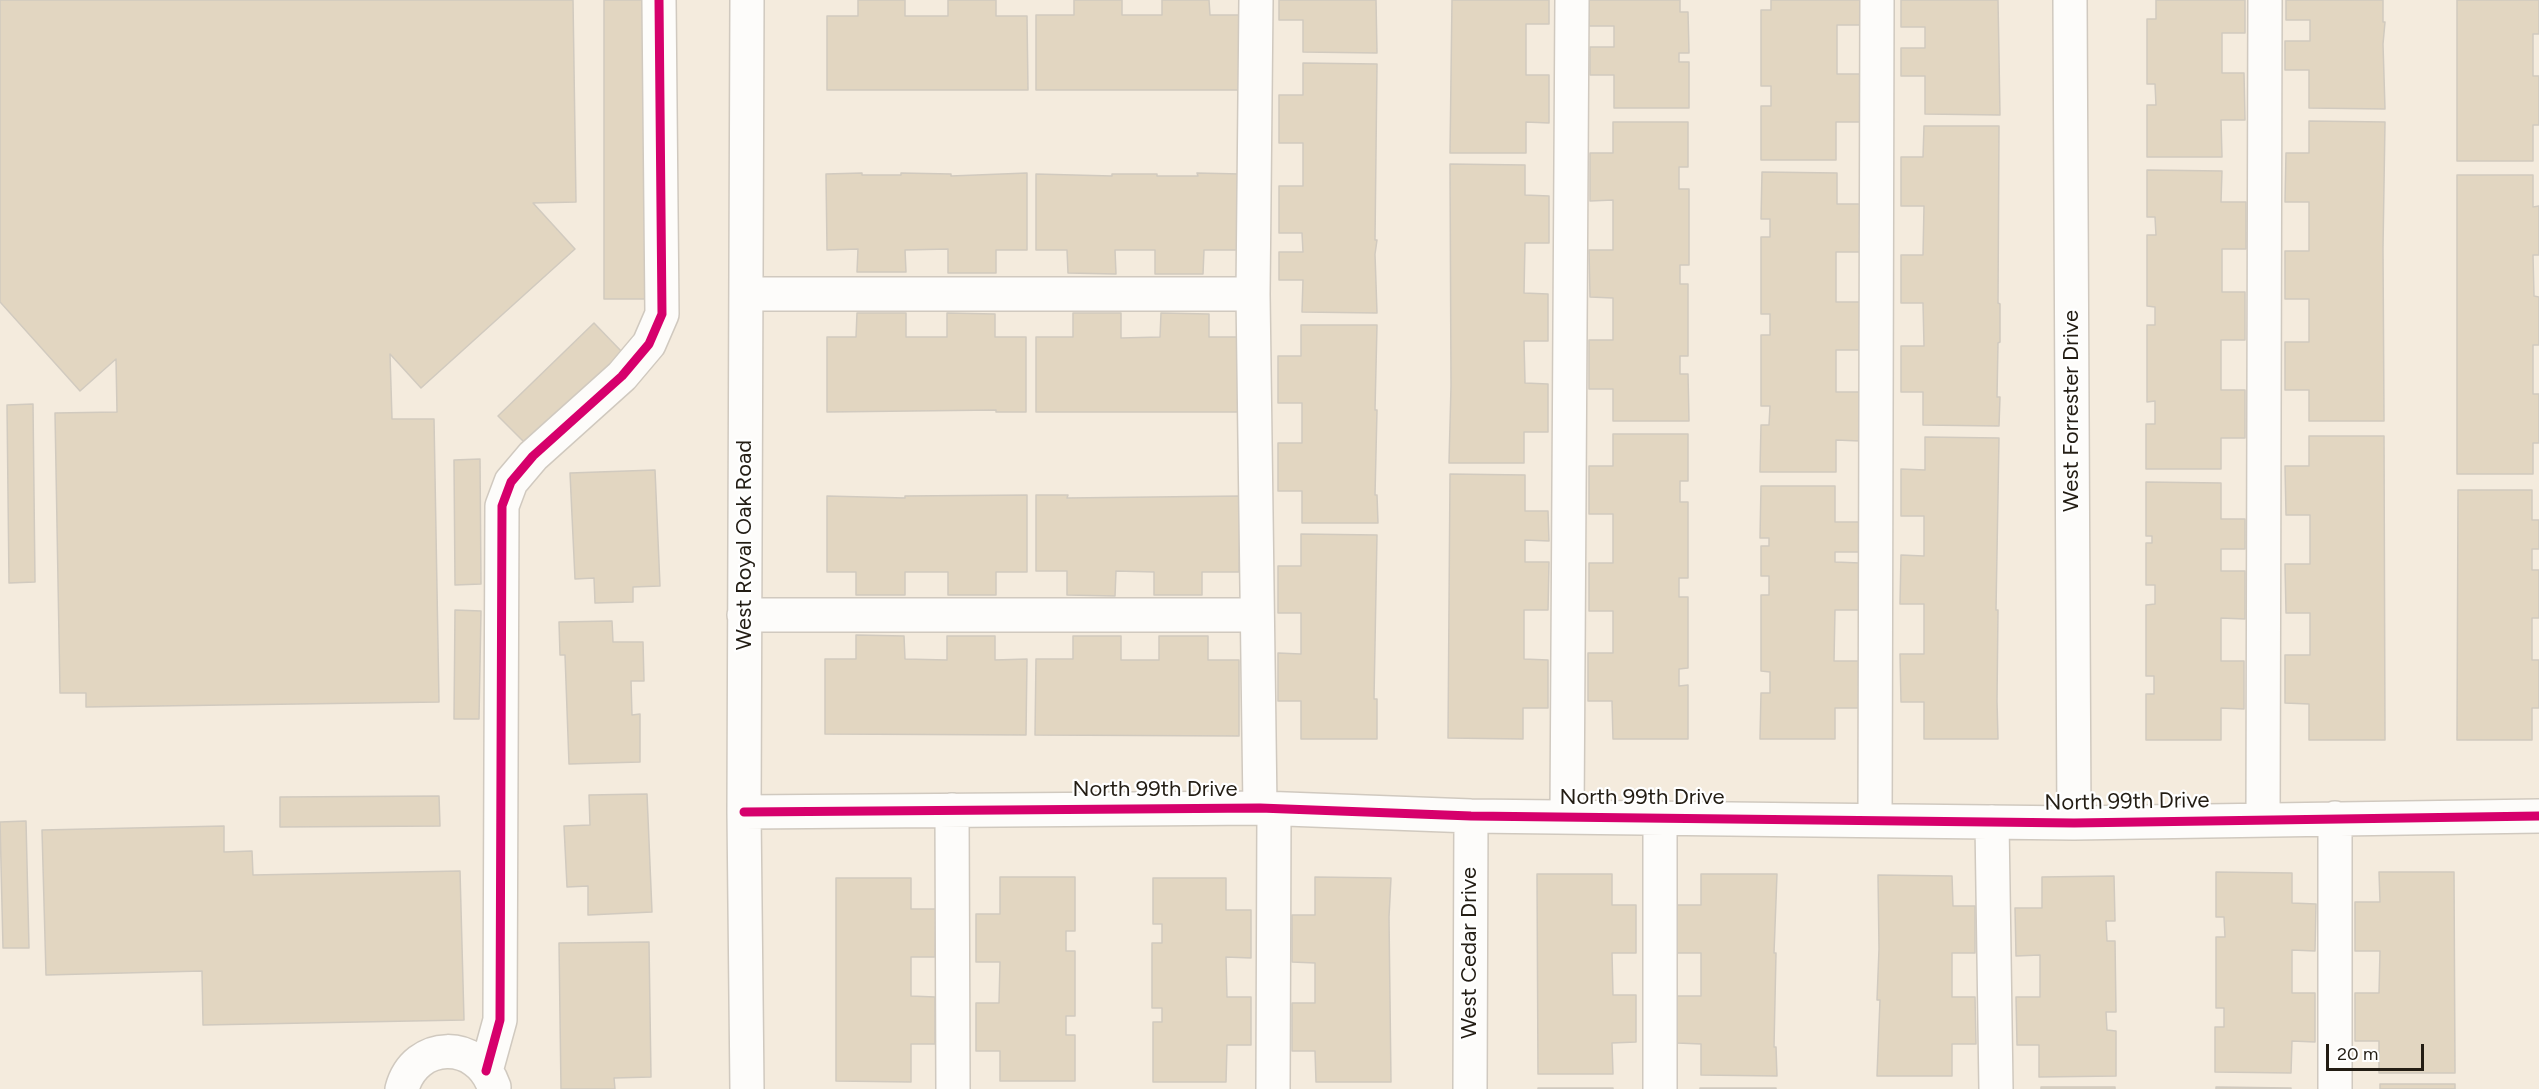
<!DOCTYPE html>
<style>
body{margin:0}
#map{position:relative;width:2539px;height:1089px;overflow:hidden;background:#f4ebdd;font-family:Figtree,sans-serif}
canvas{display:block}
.scale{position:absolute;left:2326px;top:1044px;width:98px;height:27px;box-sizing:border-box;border:3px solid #231d14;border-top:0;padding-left:8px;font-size:18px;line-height:21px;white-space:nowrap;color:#231d14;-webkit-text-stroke:4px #fff;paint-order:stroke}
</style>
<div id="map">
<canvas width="2539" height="1089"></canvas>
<div class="scale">20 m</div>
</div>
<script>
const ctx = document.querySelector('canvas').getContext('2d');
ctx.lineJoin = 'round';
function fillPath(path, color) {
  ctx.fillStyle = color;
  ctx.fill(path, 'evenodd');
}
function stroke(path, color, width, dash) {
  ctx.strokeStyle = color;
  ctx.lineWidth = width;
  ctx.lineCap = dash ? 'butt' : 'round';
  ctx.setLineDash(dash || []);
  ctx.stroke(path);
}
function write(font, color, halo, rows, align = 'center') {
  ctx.font = font + ' Figtree,sans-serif';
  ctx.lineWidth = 4.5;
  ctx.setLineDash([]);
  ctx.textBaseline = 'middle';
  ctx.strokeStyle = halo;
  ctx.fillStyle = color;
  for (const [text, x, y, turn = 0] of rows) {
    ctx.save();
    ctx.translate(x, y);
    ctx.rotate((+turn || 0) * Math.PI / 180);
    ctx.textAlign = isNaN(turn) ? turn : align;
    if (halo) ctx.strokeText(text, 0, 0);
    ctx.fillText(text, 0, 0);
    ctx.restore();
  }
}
const building = new Path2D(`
 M 0,0 L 573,0 L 576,202 L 533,203 L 575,249 L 421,388 L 390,354 L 392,419 L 434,419 L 439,702 L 86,707 L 86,693 L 60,693 L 55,413 L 117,412 L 116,359 L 80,391 L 0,302 Z
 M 604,0 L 646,0 L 645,299 L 604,299 Z
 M 858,0 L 905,0 L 905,16 L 948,16 L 948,0 L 996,0 L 996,16 L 1027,16 L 1028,90 L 827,90 L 827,16 L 858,16 Z
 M 1074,0 L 1122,0 L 1122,15 L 1162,15 L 1162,0 L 1209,0 L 1210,15 L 1240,15 L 1240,90 L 1036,90 L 1036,15 L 1074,15 Z
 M 1279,0 L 1376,0 L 1377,53 L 1303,52 L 1303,20 L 1279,20 Z
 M 1452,0 L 1549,0 L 1549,24 L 1526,24 L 1526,75 L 1549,75 L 1549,123 L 1526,122 L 1526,153 L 1450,153 Z
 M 1589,0 L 1680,0 L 1680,12 L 1688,12 L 1689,53 L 1679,53 L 1679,62 L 1689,62 L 1689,108 L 1614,108 L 1614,75 L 1590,75 L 1590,47 L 1614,47 L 1614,26 L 1589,26 Z
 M 1771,0 L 1860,0 L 1860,25 L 1837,25 L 1837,74 L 1861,74 L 1860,122 L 1836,122 L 1836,160 L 1761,160 L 1761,106 L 1771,106 L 1771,86 L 1761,86 L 1761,10 L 1771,10 Z
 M 1901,0 L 1998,0 L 2000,115 L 1925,114 L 1925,76 L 1901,76 L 1901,48 L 1925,48 L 1925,27 L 1901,27 Z
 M 2156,0 L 2245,0 L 2245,33 L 2222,33 L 2222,73 L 2244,73 L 2245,120 L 2221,120 L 2222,157 L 2147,157 L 2147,105 L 2156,105 L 2155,84 L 2147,84 L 2147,19 L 2156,19 Z
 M 2286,0 L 2383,0 L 2383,22 L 2385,22 L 2383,44 L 2385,109 L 2309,108 L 2309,70 L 2285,70 L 2285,41 L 2310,41 L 2310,20 L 2286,20 Z
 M 2457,0 L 2539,0 L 2539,34 L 2533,34 L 2533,76 L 2539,76 L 2539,125 L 2533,125 L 2533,161 L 2457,161 Z
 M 1303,63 L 1377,64 L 1375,240 L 1377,240 L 1375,254 L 1377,313 L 1302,312 L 1303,280 L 1279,280 L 1279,252 L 1303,252 L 1302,233 L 1279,233 L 1279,186 L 1303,186 L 1303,143 L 1279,143 L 1279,95 L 1303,95 Z
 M 2309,121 L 2385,122 L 2383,248 L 2384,421 L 2309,421 L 2309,390 L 2285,390 L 2285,342 L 2309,342 L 2309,299 L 2285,299 L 2285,251 L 2309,251 L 2309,202 L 2285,202 L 2286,153 L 2309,153 Z
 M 1613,122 L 1688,122 L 1688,167 L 1679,167 L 1679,189 L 1689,189 L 1689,265 L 1680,265 L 1680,284 L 1688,284 L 1688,356 L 1680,356 L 1680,374 L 1688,374 L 1689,421 L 1613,421 L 1613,389 L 1589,389 L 1589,340 L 1613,340 L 1613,298 L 1590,297 L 1589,250 L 1613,250 L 1613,200 L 1590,201 L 1590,153 L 1613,153 Z
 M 1924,126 L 1999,126 L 1998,303 L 2000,304 L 2000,342 L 1998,343 L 1997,397 L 2000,397 L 1999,426 L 1923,425 L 1923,392 L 1901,392 L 1901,346 L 1924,346 L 1923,303 L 1901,303 L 1901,255 L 1923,255 L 1924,206 L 1901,206 L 1901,157 L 1923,157 Z
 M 1450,164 L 1525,165 L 1525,195 L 1549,196 L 1549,243 L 1525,243 L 1524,293 L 1548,294 L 1548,341 L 1524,341 L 1525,383 L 1548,384 L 1548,432 L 1524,432 L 1524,463 L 1449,463 L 1451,386 Z
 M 2147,170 L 2222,171 L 2221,202 L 2246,202 L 2246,249 L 2222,249 L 2222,292 L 2245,292 L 2245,340 L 2221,340 L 2221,390 L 2245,390 L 2245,438 L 2221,438 L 2221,469 L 2146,469 L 2146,424 L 2155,424 L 2155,401 L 2147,402 L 2147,325 L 2155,325 L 2155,307 L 2147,306 L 2147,235 L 2156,235 L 2155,217 L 2147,217 Z
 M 1762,172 L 1837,173 L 1837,204 L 1860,204 L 1860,252 L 1836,252 L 1836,302 L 1860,302 L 1860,350 L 1836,350 L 1836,392 L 1860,392 L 1860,441 L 1836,440 L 1836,472 L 1760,472 L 1761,425 L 1769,425 L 1770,406 L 1761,406 L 1761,335 L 1770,335 L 1770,314 L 1761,314 L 1761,237 L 1770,237 L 1770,219 L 1761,219 Z
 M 862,173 L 862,175 L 901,175 L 901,173 L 951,174 L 951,176 L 1027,173 L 1027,250 L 996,250 L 996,273 L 948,273 L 948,249 L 905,250 L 906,272 L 857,272 L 858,249 L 827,250 L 826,174 Z
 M 1197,173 L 1240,174 L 1241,250 L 1204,250 L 1203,274 L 1155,274 L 1155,250 L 1115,250 L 1116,274 L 1068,273 L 1067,250 L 1036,250 L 1036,174 L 1112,176 L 1112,174 L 1157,174 L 1157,176 L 1198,176 Z
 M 2457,175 L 2533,175 L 2533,207 L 2539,206 L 2539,255 L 2533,255 L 2534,296 L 2539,297 L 2539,345 L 2533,345 L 2533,394 L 2539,394 L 2539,443 L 2533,443 L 2533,474 L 2457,474 Z
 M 857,313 L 906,313 L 906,337 L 947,337 L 947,313 L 995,314 L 995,337 L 1026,337 L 1026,412 L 996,412 L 996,410 L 827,412 L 827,337 L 856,337 Z
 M 1073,313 L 1121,313 L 1121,338 L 1160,337 L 1161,313 L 1209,314 L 1209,337 L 1240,337 L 1240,412 L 1036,412 L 1036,337 L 1073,337 Z
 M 594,323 L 623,353 L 527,445 L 498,416 Z
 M 1301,325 L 1377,325 L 1375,410 L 1377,410 L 1375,495 L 1377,495 L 1378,523 L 1302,523 L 1302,491 L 1278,491 L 1278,443 L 1302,443 L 1302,403 L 1278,403 L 1278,356 L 1301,356 Z
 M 33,404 L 35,582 L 9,583 L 7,405 Z
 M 1613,434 L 1688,434 L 1688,481 L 1680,481 L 1680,502 L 1688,502 L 1688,578 L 1679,578 L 1679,597 L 1688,597 L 1688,668 L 1679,669 L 1679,686 L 1688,685 L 1688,739 L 1613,739 L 1612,701 L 1588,701 L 1588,653 L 1613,653 L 1613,611 L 1589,611 L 1589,563 L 1613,563 L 1613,514 L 1589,514 L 1589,466 L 1613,466 Z
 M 2309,436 L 2384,436 L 2385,740 L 2309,740 L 2309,704 L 2285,703 L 2285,655 L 2310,655 L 2310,613 L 2286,613 L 2285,564 L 2310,564 L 2310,515 L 2286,515 L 2285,466 L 2309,466 Z
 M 1925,437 L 1999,438 L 1996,610 L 1998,610 L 1997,701 L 1998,739 L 1924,739 L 1924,702 L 1901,702 L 1900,654 L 1924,654 L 1924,604 L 1900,604 L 1901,555 L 1924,556 L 1924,516 L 1901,516 L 1901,469 L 1925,470 Z
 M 480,459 L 481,584 L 455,585 L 454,460 Z
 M 655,470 L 660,586 L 633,587 L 633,602 L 595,603 L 594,578 L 575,579 L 570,473 Z
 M 1450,474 L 1525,475 L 1525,511 L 1548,511 L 1549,541 L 1525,540 L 1525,562 L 1549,562 L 1548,610 L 1524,610 L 1524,659 L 1548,660 L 1548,708 L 1523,708 L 1523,739 L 1448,738 Z
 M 2146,482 L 2221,483 L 2221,519 L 2245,519 L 2245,549 L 2221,549 L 2221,571 L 2245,571 L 2245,619 L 2221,618 L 2221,661 L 2244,661 L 2244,709 L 2221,708 L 2221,740 L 2146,740 L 2146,694 L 2154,694 L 2154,676 L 2146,676 L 2146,605 L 2155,604 L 2155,585 L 2146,585 L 2146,543 L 2152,543 L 2152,536 L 2146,536 Z
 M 1761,486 L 1835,486 L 1835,522 L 1860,522 L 1860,552 L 1835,552 L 1835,562 L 1860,563 L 1860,610 L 1835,610 L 1834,661 L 1859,661 L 1859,708 L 1835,708 L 1835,739 L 1760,739 L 1761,693 L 1770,693 L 1770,672 L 1761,671 L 1761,595 L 1769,595 L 1769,576 L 1761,576 L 1761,546 L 1769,546 L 1769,538 L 1760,538 Z
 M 2458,490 L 2532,490 L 2532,520 L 2539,520 L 2539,549 L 2532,549 L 2532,570 L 2539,570 L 2539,618 L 2532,618 L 2532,660 L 2539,660 L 2539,708 L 2532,708 L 2532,740 L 2457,740 Z
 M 1027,495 L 1027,572 L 996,572 L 996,595 L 948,595 L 948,572 L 905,572 L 905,595 L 856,595 L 856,572 L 827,572 L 827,496 L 905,498 L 905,496 Z
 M 1036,495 L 1068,495 L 1067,498 L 1240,496 L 1239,572 L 1202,572 L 1202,595 L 1154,595 L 1154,572 L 1116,571 L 1115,596 L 1067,595 L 1067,571 L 1036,571 Z
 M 1301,534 L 1377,535 L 1374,699 L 1377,699 L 1377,739 L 1301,739 L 1301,701 L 1278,701 L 1278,653 L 1301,654 L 1301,613 L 1278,613 L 1278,566 L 1301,566 Z
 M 455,610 L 481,611 L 479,719 L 454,719 Z
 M 612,621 L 613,642 L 643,642 L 644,681 L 631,681 L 632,715 L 640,714 L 640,762 L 569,764 L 565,655 L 560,655 L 559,622 Z
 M 856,635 L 904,636 L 905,659 L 947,660 L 947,636 L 995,636 L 995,660 L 1027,659 L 1026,735 L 825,734 L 825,659 L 856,659 Z
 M 1073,636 L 1121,636 L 1121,660 L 1159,660 L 1159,636 L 1208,636 L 1208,660 L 1239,660 L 1239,736 L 1035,735 L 1036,659 L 1073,659 Z
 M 647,794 L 652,912 L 588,915 L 588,886 L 567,887 L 564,826 L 590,825 L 589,795 Z
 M 439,796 L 440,826 L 280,827 L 280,797 Z
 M 26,821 L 29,948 L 3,948 L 0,822 Z
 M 224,826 L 224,852 L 252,851 L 253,875 L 460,871 L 464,1020 L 203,1025 L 202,971 L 46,975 L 42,830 Z
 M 2216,872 L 2292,873 L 2292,903 L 2316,904 L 2315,951 L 2292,950 L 2292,993 L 2315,993 L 2315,1042 L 2292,1041 L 2291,1073 L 2215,1072 L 2215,1027 L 2224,1027 L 2224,1008 L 2216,1008 L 2216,937 L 2225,937 L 2224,917 L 2216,917 Z
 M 2379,872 L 2454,872 L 2455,1073 L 2379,1073 L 2379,1041 L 2355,1041 L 2355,993 L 2379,993 L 2380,951 L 2355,951 L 2355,902 L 2380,902 Z
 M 1537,874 L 1612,874 L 1612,905 L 1636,905 L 1636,953 L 1612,953 L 1613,995 L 1636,995 L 1636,1042 L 1612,1043 L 1613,1074 L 1538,1074 Z
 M 1701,874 L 1777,874 L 1774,953 L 1776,953 L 1774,1047 L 1776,1047 L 1777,1076 L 1701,1075 L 1701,1044 L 1677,1043 L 1676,996 L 1701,996 L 1701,953 L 1677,953 L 1677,905 L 1701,905 Z
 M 1878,875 L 1952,876 L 1953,906 L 1975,906 L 1975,953 L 1952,953 L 1952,997 L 1975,997 L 1976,1044 L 1952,1044 L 1952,1076 L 1877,1076 L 1880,1000 L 1877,1000 L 1879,949 Z
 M 2114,876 L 2115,921 L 2106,921 L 2107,941 L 2115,941 L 2116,1012 L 2106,1012 L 2107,1030 L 2116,1031 L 2116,1076 L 2039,1077 L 2039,1045 L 2017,1045 L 2016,997 L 2040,997 L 2040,955 L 2016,956 L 2015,908 L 2042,908 L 2042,877 Z
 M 1000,877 L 1075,877 L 1075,931 L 1066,931 L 1066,951 L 1075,951 L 1075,1016 L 1066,1016 L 1066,1035 L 1075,1035 L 1075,1081 L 1000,1081 L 1000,1051 L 976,1051 L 976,1003 L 999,1003 L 1000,962 L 976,962 L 976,914 L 1000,914 Z
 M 1315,877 L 1391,878 L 1389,917 L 1391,1082 L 1316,1082 L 1315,1051 L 1292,1051 L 1292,1003 L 1315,1003 L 1315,963 L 1292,962 L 1292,915 L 1315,915 Z
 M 836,878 L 911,878 L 911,909 L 936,909 L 935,957 L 911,957 L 911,996 L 935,997 L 935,1044 L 911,1044 L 911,1082 L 836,1081 Z
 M 1153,878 L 1226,878 L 1226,910 L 1251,910 L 1251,958 L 1226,957 L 1227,997 L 1251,997 L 1251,1045 L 1227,1045 L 1226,1082 L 1153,1082 L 1153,1022 L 1162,1022 L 1162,1008 L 1152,1008 L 1152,943 L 1162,943 L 1162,924 L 1153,924 Z
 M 649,942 L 651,1077 L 614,1078 L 615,1089 L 561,1089 L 559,943 Z
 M 2380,1084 L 2455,1084 L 2455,1089 L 2380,1089 Z
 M 2041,1087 L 2115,1087 L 2115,1089 L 2041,1089 Z
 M 2216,1087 L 2291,1088 L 2291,1089 L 2216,1089 Z
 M 1538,1088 L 1613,1088 L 1613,1089 L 1538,1089 Z
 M 1700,1088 L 1776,1088 L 1776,1089 L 1700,1089 Z`);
const minor = new Path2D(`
 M 1256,0 L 1253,294 L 1260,808
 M 2070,0 L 2074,823
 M 747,294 L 1253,294
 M 744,615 L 1257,615
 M 952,810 L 953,1089
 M 744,812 L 1260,808 L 1471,816 L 2074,823 L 2539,816
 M 1567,817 L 1572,0
 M 2335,818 L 2335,1089
 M 1875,820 L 1877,0
 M 2263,820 L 2265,0
 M 1992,822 L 1996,1089
 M 486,1071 L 500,1020 L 502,506 L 511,482 L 533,456 L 622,376 L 649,344 L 662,314 L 659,0
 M 402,1089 C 415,1040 478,1039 494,1087
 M 747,1089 L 744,812 L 747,0
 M 1273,1089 L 1274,809
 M 1470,1089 L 1471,816
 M 1660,1089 L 1660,818`);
const cycleway = new Path2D(`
 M 744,812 L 1260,808 L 1471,816 L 2074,823 L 2539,816
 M 486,1071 L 500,1020 L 502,506 L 511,482 L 533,456 L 622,376 L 649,344 L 662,314 L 659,0`);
const streetNames = [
 ["West Forrester Drive",2072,411,-90],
 ["West Royal Oak Road",745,545,-90],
 ["North 99th Drive",1155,790],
 ["North 99th Drive",1642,798],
 ["North 99th Drive",2127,802,-1],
 ["West Cedar Drive",1470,953,-90]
];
fillPath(building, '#e2d6c1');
stroke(building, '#d1cabf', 1.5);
stroke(minor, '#d0c9bf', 36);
stroke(minor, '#fdfcfa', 33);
stroke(cycleway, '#d6006c', 9);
write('22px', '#231d14', '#fff', streetNames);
</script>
